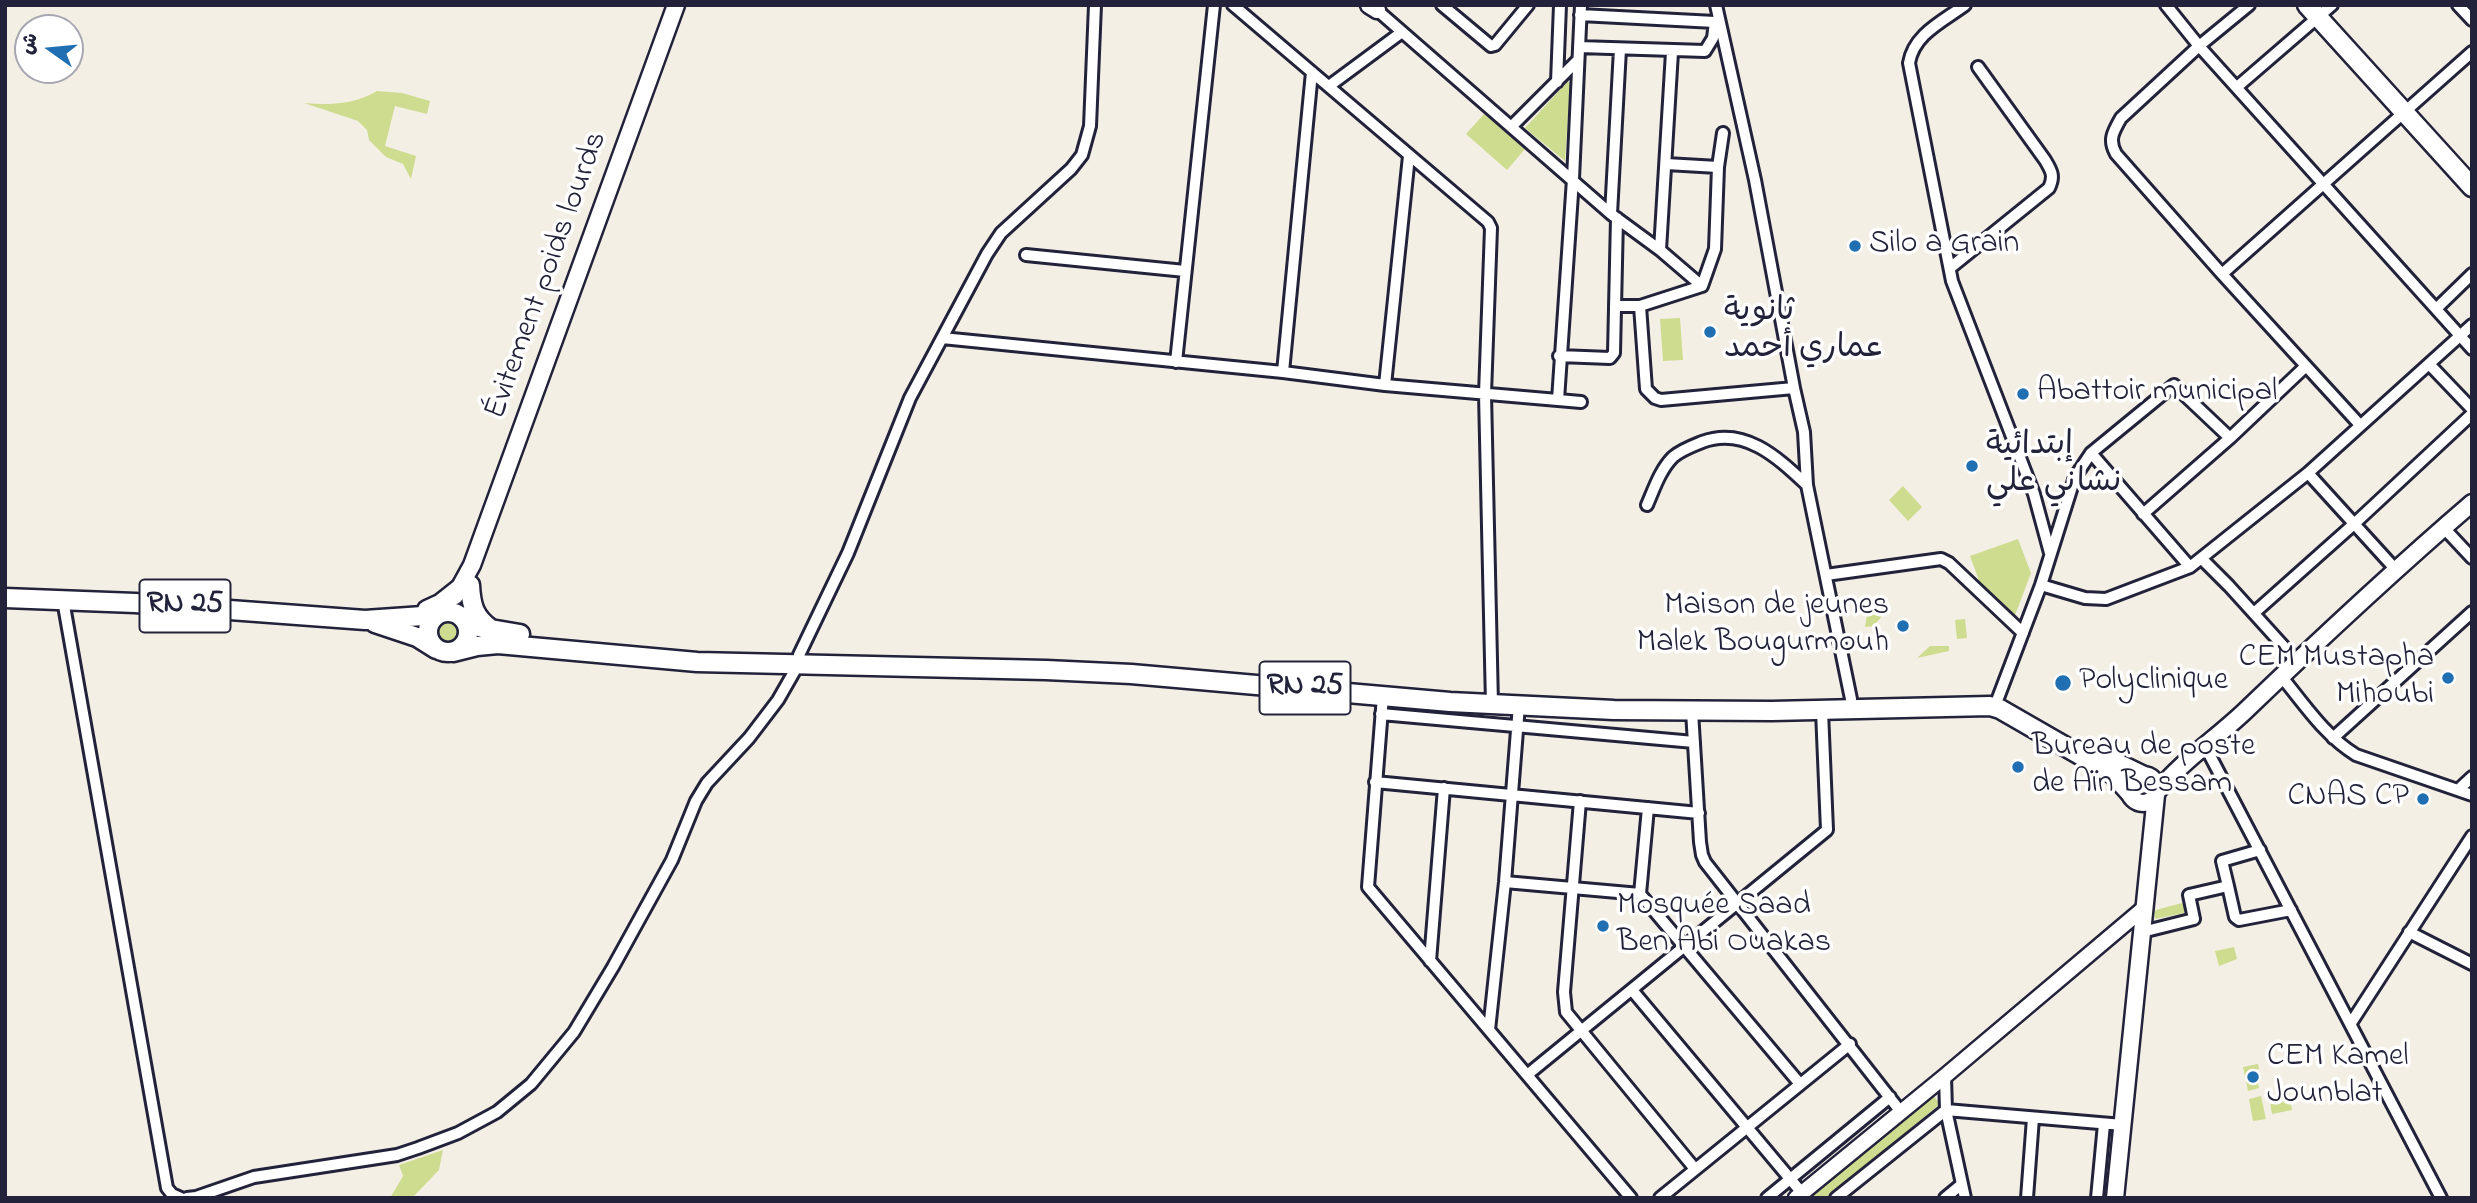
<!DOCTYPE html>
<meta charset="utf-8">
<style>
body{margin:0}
#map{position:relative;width:2477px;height:1203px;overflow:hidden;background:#f4efe5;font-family:"Indie Flower","Playpen Sans Arabic",sans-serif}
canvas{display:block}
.frame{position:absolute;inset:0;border:7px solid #22223b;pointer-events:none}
.north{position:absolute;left:14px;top:14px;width:70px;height:70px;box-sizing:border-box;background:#fff;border:2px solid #a7a7b1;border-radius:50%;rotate:285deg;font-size:19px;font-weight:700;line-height:28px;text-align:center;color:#22223b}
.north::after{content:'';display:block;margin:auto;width:24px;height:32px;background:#1f6fb2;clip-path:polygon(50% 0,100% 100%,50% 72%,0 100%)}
</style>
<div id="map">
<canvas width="2477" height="1203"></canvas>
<div class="frame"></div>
<div class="north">ش</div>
</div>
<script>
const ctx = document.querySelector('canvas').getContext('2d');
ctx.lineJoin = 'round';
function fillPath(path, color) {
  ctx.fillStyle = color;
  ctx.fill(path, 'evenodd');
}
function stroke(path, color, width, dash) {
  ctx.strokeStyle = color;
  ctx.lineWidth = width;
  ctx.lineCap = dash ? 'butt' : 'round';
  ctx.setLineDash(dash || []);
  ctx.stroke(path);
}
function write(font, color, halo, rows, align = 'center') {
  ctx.font = font + ' "Indie Flower","Playpen Sans Arabic",sans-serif';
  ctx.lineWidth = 7;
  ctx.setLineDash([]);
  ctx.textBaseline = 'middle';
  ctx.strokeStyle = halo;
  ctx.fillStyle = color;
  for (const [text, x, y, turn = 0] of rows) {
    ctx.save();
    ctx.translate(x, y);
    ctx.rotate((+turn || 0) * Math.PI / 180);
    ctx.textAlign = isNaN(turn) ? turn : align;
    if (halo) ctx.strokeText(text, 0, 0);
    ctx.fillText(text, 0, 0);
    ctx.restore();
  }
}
const green = new Path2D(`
 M 1568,81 L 1570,83 L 1565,161 L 1525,128 Z
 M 377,91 L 402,93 L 430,101 L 427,114 L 395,106 L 385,146 L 416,156 L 411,179 L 403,164 L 386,157 L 369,140 L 367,130 L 358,121 L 304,103 C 331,105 353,105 377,91 Z
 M 1484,114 L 1525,149 L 1507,170 L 1466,134 Z
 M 1680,318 L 1683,360 L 1663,361 L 1660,319 Z
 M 1903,486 L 1922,507 L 1908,521 L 1889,500 Z
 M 2018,539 L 2031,573 L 2014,618 L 1981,586 L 1970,556 Z
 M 1873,608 L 1884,608 L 1884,614 L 1876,623 L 1876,626 L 1865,627 L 1867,615 Z
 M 1965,619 L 1967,638 L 1957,639 L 1955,620 Z
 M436 633a11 11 0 1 1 22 0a11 11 0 1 1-22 0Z
 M 1930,646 L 1949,646 L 1949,651 L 1917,658 Z
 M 2182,903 L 2185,905 L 2184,913 L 2155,919 L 2154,912 L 2156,910 Z
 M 2234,947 L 2237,959 L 2219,966 L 2215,951 Z
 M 2258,1064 L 2259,1069 L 2255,1070 L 2259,1088 L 2248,1091 L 2243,1067 Z
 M 2289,1092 L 2292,1110 L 2272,1114 L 2269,1096 Z
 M 1933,1095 L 1940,1104 L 1826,1198 L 1808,1198 Z
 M 2261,1096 L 2266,1119 L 2253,1121 L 2249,1099 Z
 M 443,1150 L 439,1170 L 412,1198 L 390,1198 L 403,1176 L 399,1165 Z`);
const minor = new Path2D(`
 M 1233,5 L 1488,222 L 1491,228 L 1485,394 L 1492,704
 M 1376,5 L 1377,10 L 1611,214 L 1660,250 L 1702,286
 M 1442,5 L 1491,46 L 1495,45 L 1528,5
 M 1716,5 L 1755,180 L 1794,388
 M 1965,5 C 1942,22 1914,34 1909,63 L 1952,281 L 2034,494 L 2050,553
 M 2166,5 L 2199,46 L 2472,349
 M 2249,5 L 2199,46 L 2121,118 C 2113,132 2108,140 2116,154 L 2222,274 L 2360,425
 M 2458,5 L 2472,20
 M 1579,47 L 1705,51 L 1713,38 L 1715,22 L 1580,15
 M 1557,82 L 1560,5
 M 1329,86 L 1402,32
 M 2237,87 L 2332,5
 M 1512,126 L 1577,61
 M 1666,164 L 1718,167
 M 1611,214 L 1620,49
 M 1660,250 L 1672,52
 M 1026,255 L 1185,271
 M 1950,268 L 2049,188 C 2055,176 2051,170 2045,160 L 1978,67
 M 2222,274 L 2472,52
 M 1615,306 L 1640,306 L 1702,286 L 1715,249 L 1718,167 L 1723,133
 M 1640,306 L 1646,389 L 1655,398 L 1661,400 L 1794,388 L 1804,432 L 1807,485 L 1851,699
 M 2436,309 L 2472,274
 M 942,338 L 1283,372 L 1385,385 L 1581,402
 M 1559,356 L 1610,358 L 1614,353 L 1617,218
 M 1176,362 L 1214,5
 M 2429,364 L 2472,409
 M 1283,372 L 1312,72
 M 1385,385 L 1409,156
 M 1558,400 L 1573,179 L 1581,5
 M 2091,453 L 2190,567
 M 2308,473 L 2397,571
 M 1647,505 C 1654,489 1660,470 1673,457 C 1681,450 1692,446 1702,442 C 1745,426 1778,458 1807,485
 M 2143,514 L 2230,438 L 2306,366
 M 2443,527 L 2472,558
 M 2202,559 L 2229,586 L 2296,660
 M 1826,575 L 1941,559 L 1949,563 L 2023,633
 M 2041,585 L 2085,598 L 2106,599 L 2190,567 L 2308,473 L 2472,325
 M 63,600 L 167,1188 L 172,1194 L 181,1198
 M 2254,613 L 2354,524 L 2472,414
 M 2281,676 C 2304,704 2325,736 2356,755 L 2472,795
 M 1383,696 L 1368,887 L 1631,1198
 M 1995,706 L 2041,585 L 2075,477 L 2091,453 L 2174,385 L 2230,438
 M 1692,711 L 1700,842 L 1702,855 L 1705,862 L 1901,1112
 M 1381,714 L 1694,742
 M 2333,738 L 2472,612
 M 2205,746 L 2441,1198
 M 1375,782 L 1699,813
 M 2458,790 L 2472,777
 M 1580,801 L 1564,992 L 1566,1012 L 1695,1169
 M 1648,808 L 1640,894 L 1800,1084
 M 1505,882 L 1640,894
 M 2228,886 L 2235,917 L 2239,920 L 2291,910
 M 2142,932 L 2194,919 L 2189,895 L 2228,886 L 2222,861 L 2260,850
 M 2409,932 L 2472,964
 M 1430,961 L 1444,788
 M 1632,990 L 1802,1193
 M 2351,1023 L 2472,836
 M 1489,1030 L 1505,882 L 1519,705
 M 1527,1075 L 1827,830 L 1822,711
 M 1945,1076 L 1946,1110 L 1965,1198
 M 187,1198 L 196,1197 L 254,1177 L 397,1155 L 418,1148 L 458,1133 L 497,1112 L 531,1084 L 574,1032 L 613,967 L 672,860 L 696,801 L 707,783 L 749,738 L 778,700 L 798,665 L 799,655 L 848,553 L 910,398 L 987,254 L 1001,233 L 1071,169 L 1082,155 L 1090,126 L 1095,5
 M 1660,1198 L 1850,1044
 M 1767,1198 L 1890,1097
 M 1836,1198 L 1946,1110 L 2123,1125
 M 1945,1198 L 1962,1184
 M 2027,1198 L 2033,1118
 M 2097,1198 L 2104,1124`);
const tertiary = new Path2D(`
 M 1796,1198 L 1945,1076 L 2144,908`);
const secondary = new Path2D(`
 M 1369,5 L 1377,10
 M 455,596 L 472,565 L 676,5
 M2129 789a14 14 0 1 1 28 0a14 14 0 1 1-28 0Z
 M 2156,793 C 2181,762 2214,740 2243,713 C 2317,642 2394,570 2472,503
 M 2115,1198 L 2156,795`);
const primary = new Path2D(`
 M 2307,5 L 2472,187
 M 470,585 C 471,605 474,617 491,629
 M 5,598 L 135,603 L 365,620 L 437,615
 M 427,610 L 440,604 L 459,589
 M428 632a20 20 0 1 1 40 0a20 20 0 1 1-40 0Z
 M 375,623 L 417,637 L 436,649
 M 467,625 L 520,634
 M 453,652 L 477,646 L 498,644 L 697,662 L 1046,670 L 1131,674 L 1450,702 L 1614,710 L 1772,711 L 1990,706 L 2000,709 L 2113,774 L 2131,794
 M 2107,758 L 2142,775`);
const markers = [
 [1855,246,7,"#1f6fb2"],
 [1710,332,7,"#1f6fb2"],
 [2023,394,7,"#1f6fb2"],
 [1972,466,7,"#1f6fb2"],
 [1903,626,7,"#1f6fb2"],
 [2448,678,7,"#1f6fb2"],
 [2063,683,9,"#1f6fb2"],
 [2018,767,7,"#1f6fb2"],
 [2423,799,7,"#1f6fb2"],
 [1603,926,7,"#1f6fb2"],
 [2253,1077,7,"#1f6fb2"]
];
const shields = [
 [185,606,91],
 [1305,688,91]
];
const shieldNames = [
 ["RN 25",185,606],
 ["RN 25",1305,688]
];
const poiNames = [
 ["Silo a Grain",1869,246],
 ["ثانوية",1724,314],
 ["عماري أحمد",1724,351],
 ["Abattoir municipal",2037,394],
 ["إبتدائية",1986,448],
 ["نشاني علي",1986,485],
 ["Maison de jeunes",1889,608,"right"],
 ["Malek Bougurmouh",1889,645,"right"],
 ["CEM Mustapha",2434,660,"right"],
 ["Mihoubi",2434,697,"right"],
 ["Polyclinique",2079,683],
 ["Bureau de poste",2032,749],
 ["de Aïn Bessam",2032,786],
 ["CNAS CP",2409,799,"right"],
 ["Mosquée Saad",1617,908],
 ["Ben Abi Ouakas",1617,945],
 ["CEM Kamel",2267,1059],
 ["Jounblat",2267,1096]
];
const streetNames = [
 ["Évitement poids lourds",548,276,-70]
];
fillPath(green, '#cedc8f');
stroke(minor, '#22223b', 16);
stroke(tertiary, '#22223b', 19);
stroke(secondary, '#22223b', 21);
stroke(primary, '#22223b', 23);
stroke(minor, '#fff', 10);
stroke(tertiary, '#fff', 14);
stroke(secondary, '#fff', 16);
stroke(primary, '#fff', 18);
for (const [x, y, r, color] of markers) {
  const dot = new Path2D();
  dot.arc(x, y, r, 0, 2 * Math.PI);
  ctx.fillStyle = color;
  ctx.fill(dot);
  stroke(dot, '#fff', 2.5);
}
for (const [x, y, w] of shields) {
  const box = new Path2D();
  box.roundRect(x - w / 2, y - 26.5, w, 53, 5);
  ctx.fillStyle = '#fff';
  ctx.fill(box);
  stroke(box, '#22223b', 2);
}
write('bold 30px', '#22223b', null, shieldNames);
write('32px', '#22223b', '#fff', poiNames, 'left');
write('32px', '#22223b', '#fff', streetNames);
</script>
